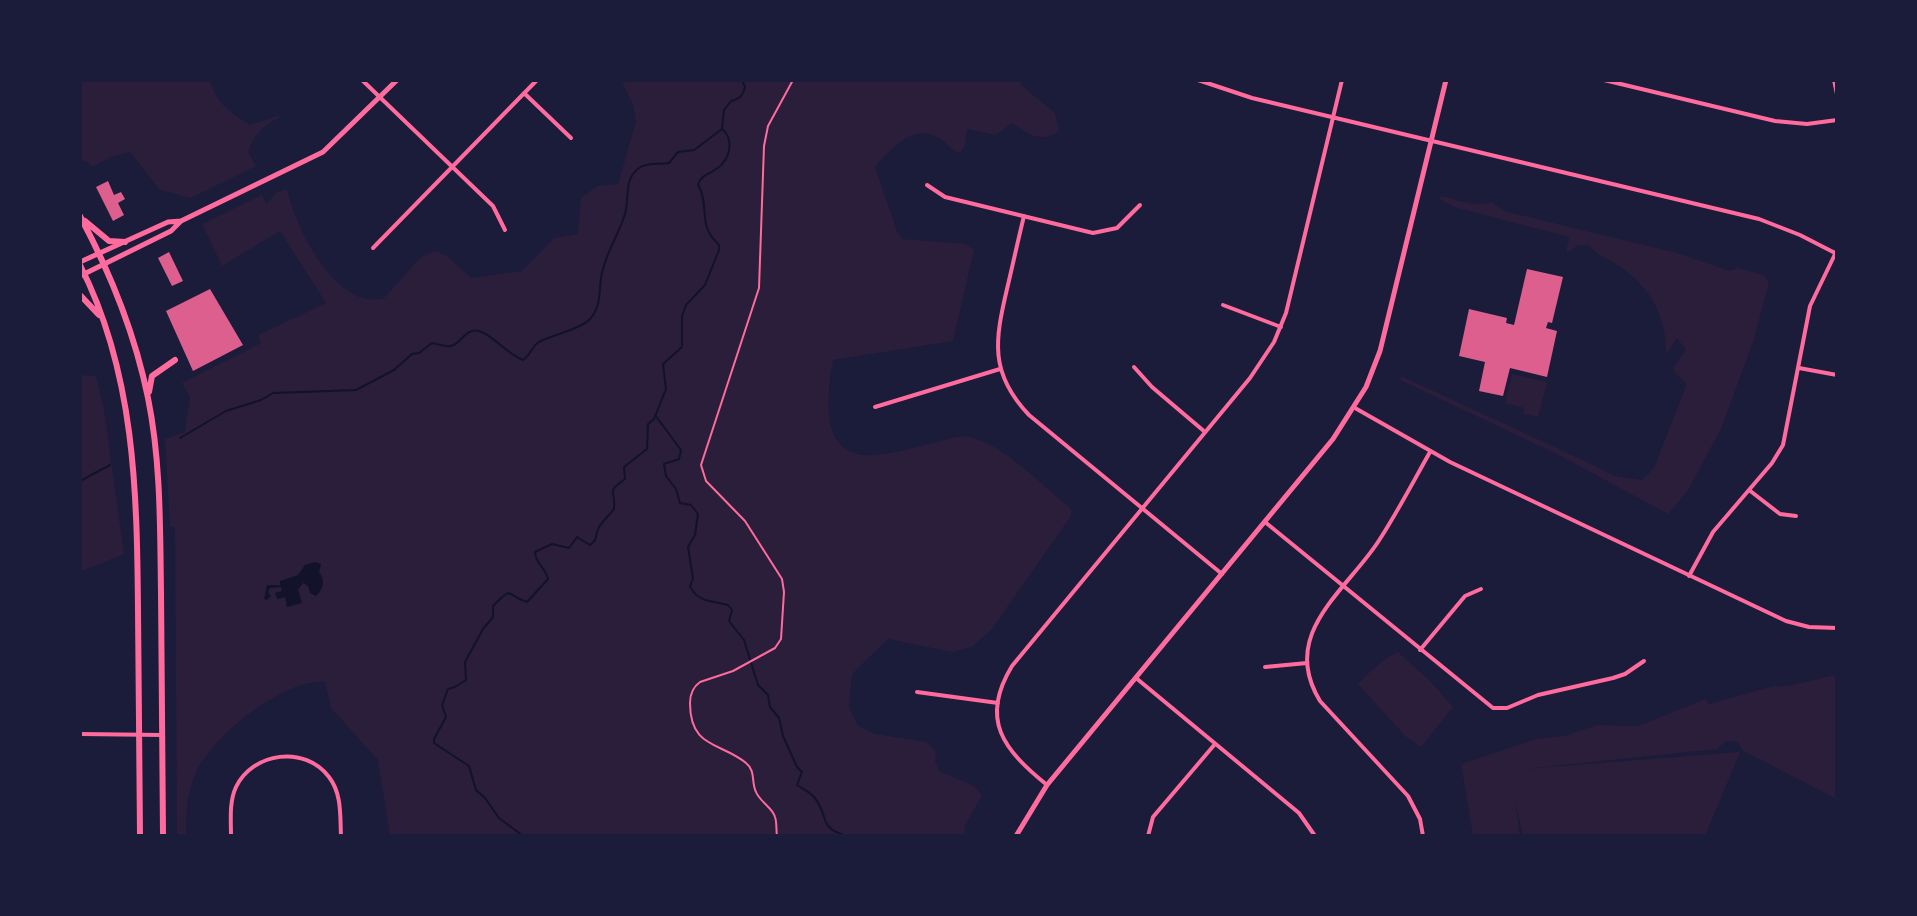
<!DOCTYPE html>
<style>
body{margin:0}
#map{position:relative;width:1917px;height:916px;overflow:hidden;background:#1b1b3a;font-family:Karla,sans-serif}
canvas{display:block}
.frame{position:absolute;inset:0;border:82px solid #1b1b3a;pointer-events:none}
</style>
<div id="map">
<canvas width="1917" height="916"></canvas>
<div class="frame"></div>
</div>
<script>
const ctx = document.querySelector('canvas').getContext('2d');
ctx.lineJoin = 'round';
function fillPath(path, color) {
  ctx.fillStyle = color;
  ctx.fill(path, 'evenodd');
}
function stroke(path, color, width, dash) {
  ctx.strokeStyle = color;
  ctx.lineWidth = width;
  ctx.lineCap = dash ? 'butt' : 'round';
  ctx.setLineDash(dash || []);
  ctx.stroke(path);
}
const green = new Path2D(`
 M 80,80 L 210,80 C 216,103 231,113 250,125 L 280,115 L 279,118 C 263,125 254,135 248,152 L 256,166 L 191,198 L 160,190 L 130,152 L 111,157 L 92,167 L 87,161 L 80,160 Z
 M 621,80 L 1020,80 L 1021,85 L 1055,113 L 1059,131 C 1040,144 1029,134 1012,123 L 996,135 L 967,129 L 964,148 L 959,153 C 950,149 947,143 939,138 C 913,122 890,150 875,167 L 897,231 L 902,239 L 966,244 L 974,250 L 953,341 L 833,360 C 827,396 818,459 874,455 C 894,454 915,447 934,443 C 945,440 960,434 971,437 C 1006,447 1042,485 1071,509 L 1071,516 L 992,629 L 972,647 L 952,652 L 888,639 L 852,674 L 849,707 L 858,726 L 875,734 L 927,742 L 936,752 L 935,761 L 939,771 L 974,786 L 982,796 L 965,825 L 964,836 L 390,836 L 378,760 L 331,708 L 325,682 C 284,678 210,738 195,775 C 186,796 186,815 186,836 L 177,836 L 175,528 L 170,526 L 165,439 L 185,432 L 190,397 L 182,383 L 261,343 L 258,335 L 326,303 L 280,231 L 222,266 L 202,224 L 262,195 L 266,204 L 277,192 L 287,189 C 295,227 337,312 384,298 L 421,257 L 435,251 L 446,255 L 471,278 L 522,271 L 554,238 L 578,234 L 581,198 L 597,186 L 618,184 L 636,122 L 633,104 Z
 M 1441,196 C 1460,200 1473,208 1492,202 L 1504,211 L 1677,253 L 1730,271 L 1738,268 L 1764,275 L 1769,283 L 1753,342 L 1721,429 L 1687,492 L 1668,514 L 1557,454 L 1400,380 L 1401,376 L 1589,463 L 1614,476 L 1642,480 L 1654,468 L 1685,389 L 1686,384 L 1674,371 L 1674,367 L 1686,350 L 1677,338 L 1668,352 L 1666,351 C 1665,305 1642,277 1602,256 C 1596,254 1593,248 1588,245 L 1578,245 L 1566,253 L 1569,237 L 1454,207 L 1439,199 Z
 M 1512,374 L 1547,382 L 1538,417 L 1523,414 L 1524,408 L 1505,403 Z
 M 80,375 L 96,376 L 104,410 L 124,554 L 80,572 Z
 M 1398,652 L 1431,682 L 1453,707 L 1421,747 L 1405,736 L 1358,684 C 1369,672 1385,657 1398,652 Z
 M 1837,675 L 1837,799 L 1743,751 L 1738,742 L 1726,741 L 1717,749 L 1524,769 L 1740,752 L 1705,836 L 1523,836 L 1515,800 L 1520,836 L 1473,836 L 1461,764 L 1536,739 L 1565,736 L 1597,725 L 1638,726 L 1705,699 L 1709,704 L 1774,686 C 1785,689 1822,677 1837,675 Z`);
const water = new Path2D(`
 M 315,562 L 321,564 L 319,572 C 326,580 323,590 316,596 L 310,593 L 308,586 L 303,583 L 298,590 L 302,603 L 287,607 L 285,597 L 277,599 L 275,593 L 282,591 L 281,587 L 270,588 L 268,592 L 271,596 L 267,600 L 264,599 L 267,585 L 280,585 L 280,581 L 298,575 L 305,565 Z`);
const stream = new Path2D(`
 M 655,415 L 681,450 L 679,459 L 664,464 L 666,476 L 676,489 L 680,503 L 691,505 L 698,514 L 695,535 L 688,547 L 693,578 L 690,587 L 696,595 L 705,600 L 728,605 L 732,610 L 729,621 L 744,640 L 758,685 L 768,695 L 770,707 L 779,718 L 783,736 L 797,767 L 802,772 L 797,785 C 803,789 809,791 814,797 C 830,816 817,828 847,836
 M 180,438 L 226,411 L 261,400 L 273,393 L 356,390 L 394,370 L 412,354 L 419,353 L 432,343 C 438,344 445,347 451,346 C 461,344 466,327 479,331 C 493,335 507,354 523,360 C 531,355 531,347 539,342 C 552,335 581,329 590,319 C 601,307 599,292 601,278 C 604,256 619,234 625,214 C 630,197 623,180 639,168 C 648,162 659,165 669,163 L 678,152 L 694,150 L 722,129
 M 80,481 L 110,465
 M 523,836 L 499,818 L 485,798 L 476,790 L 469,766 L 434,743 L 434,739 L 446,717 L 442,705 L 448,689 L 455,687 L 466,680 L 465,662 L 483,629 L 493,617 L 493,606 C 514,584 506,596 527,602 L 548,579 C 546,568 535,563 535,552 L 552,544 L 569,548 L 577,537 L 590,545 C 598,539 595,537 598,529 C 601,522 609,516 614,509 C 616,487 605,494 625,479 L 624,467 L 647,449 L 648,424 L 654,419 L 666,389 L 663,364 L 682,347 L 682,316 L 686,305 L 705,285 L 719,250 L 719,245 C 696,223 711,210 698,184 C 702,173 715,173 722,164 C 731,154 733,138 722,129 L 724,110 L 731,101 C 740,99 743,95 745,87 L 742,80
 M 858,836 L 874,836`);
const building = new Path2D(`
 M 108,181 L 114,195 L 121,192 L 125,199 L 118,203 L 124,215 L 113,221 L 96,187 Z
 M 169,252 L 183,281 L 172,286 L 158,258 Z
 M 1527,269 L 1563,277 L 1552,323 L 1548,322 L 1546,328 L 1557,331 L 1547,377 L 1510,368 L 1503,396 L 1479,391 L 1485,362 L 1459,356 L 1469,309 L 1507,318 L 1506,323 L 1514,325 Z
 M 210,289 L 243,345 L 193,371 L 166,311 Z`);
const path = new Path2D(`
 M 777,836 C 776,830 777,822 775,817 C 773,808 760,802 756,792 C 751,782 756,771 746,763 C 721,742 690,749 690,703 C 690,693 693,687 700,682 L 733,671 L 775,648 L 781,639 L 784,592 L 782,579 L 745,521 L 706,481 L 701,465 L 759,288 L 764,146 L 768,126 L 793,80`);
const minor = new Path2D(`
 M 362,80 L 493,206 L 505,230
 M 1198,80 L 1252,98 L 1759,219 L 1800,235 L 1837,254
 M 1604,80 L 1775,121 L 1807,124 L 1837,120
 M 1834,80 L 1837,94
 M 524,93 L 571,138
 M 927,185 L 945,197 L 1093,233 L 1117,228 L 1140,205
 M 1024,216 C 1018,240 1013,264 1007,289 C 995,340 989,373 1029,415 L 1222,574
 M 373,248 L 537,80
 M 1223,305 L 1281,327
 M 1134,367 L 1152,387 L 1205,432
 M 1799,368 L 1837,375
 M 875,407 L 1000,369
 M 1355,408 L 1450,462 L 1786,621 L 1809,627 L 1837,628
 M 1749,490 L 1780,514 L 1796,516
 M 1265,522 L 1493,708 L 1507,708 L 1538,695 L 1613,678 L 1625,674 L 1644,661
 M 1689,576 L 1713,532 L 1772,463 L 1783,445 L 1810,306 L 1837,250
 M 1420,650 L 1465,596 L 1481,589
 M 1265,667 L 1307,663
 M 1136,678 L 1299,813 L 1315,836
 M 917,692 L 998,703
 M 80,734 L 162,735
 M 1047,785 C 1004,750 979,720 1012,666 L 1250,378 L 1274,342 L 1286,313 L 1342,80
 M 231,836 C 231,820 229,802 236,787 C 253,752 305,745 329,777 C 342,794 340,815 341,836
 M 1148,836 L 1153,817 L 1215,744
 M 1423,836 L 1420,819 L 1408,796 L 1320,701 C 1279,634 1345,592 1378,542 C 1397,513 1413,482 1430,452`);
const tertiary = new Path2D(`
 M 80,262 L 168,222 L 181,221 L 323,152 L 397,80
 M 80,276 L 171,231 L 181,221
 M 1016,836 L 1047,785 L 1333,439 L 1366,387 L 1380,351 L 1446,80`);
const primary = new Path2D(`
 M 80,216 C 111,274 135,334 148,398 C 161,462 160,528 161,592 C 162,674 163,755 163,836
 M 85,221 L 109,241 L 125,242
 M 80,265 C 135,373 137,492 138,610 C 139,686 140,761 140,836
 M 80,295 L 99,315
 M 149,392 L 152,376 L 175,360`);
fillPath(green, '#2a1e3b');
fillPath(water, '#12122b');
stroke(stream, '#12122b', 2);
fillPath(building, '#dd5f8e');
stroke(path, '#ff6b9d', 2);
stroke(minor, '#ff6b9d', 4);
stroke(tertiary, '#ff6b9d', 5);
stroke(primary, '#ff6b9d', 6);
</script>
